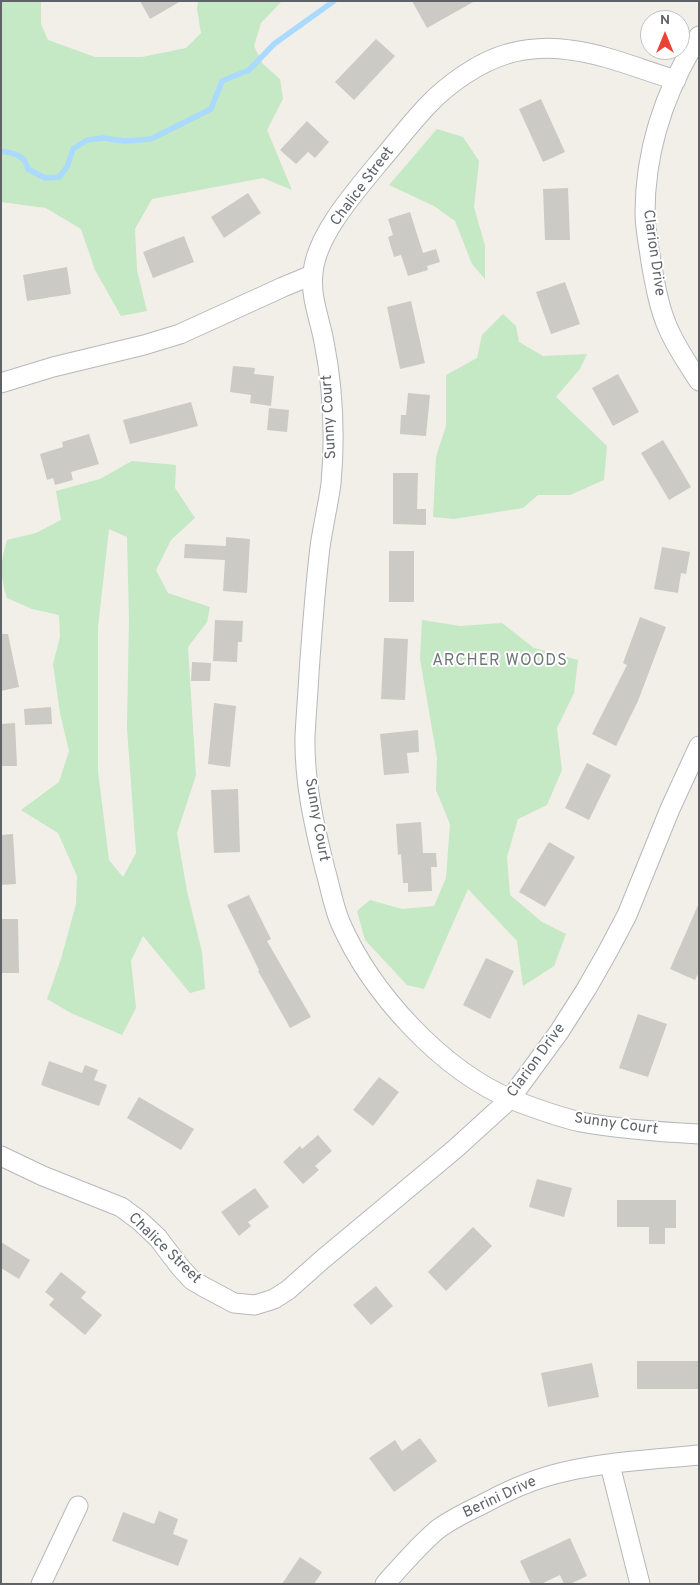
<!DOCTYPE html>
<style>
body{margin:0}
#map{position:relative;width:700px;height:1585px;overflow:hidden;background:#f1efe8;font-family:Overpass,sans-serif}
canvas{display:block}
.frame{position:absolute;inset:0;border:2px solid #5f6368;pointer-events:none}
.north{position:absolute;left:640px;top:10px;width:50px;height:50px;box-sizing:border-box;background:#fff;border:1px solid #bfc1c3;border-radius:50%;rotate:0deg;font-size:14px;font-weight:700;line-height:20px;text-align:center;color:#5f6368}
.north::after{content:'';display:block;margin:auto;width:18px;height:22px;background:#ea4335;clip-path:polygon(50% 0,100% 100%,50% 72%,0 100%)}
</style>
<div id="map">
<canvas width="700" height="1585"></canvas>
<div class="frame"></div>
<div class="north">N</div>
</div>
<script>
const ctx = document.querySelector('canvas').getContext('2d');
ctx.lineJoin = 'round';
function fillPath(path, color) {
  ctx.fillStyle = color;
  ctx.fill(path, 'evenodd');
}
function stroke(path, color, width, dash) {
  ctx.strokeStyle = color;
  ctx.lineWidth = width;
  ctx.lineCap = dash ? 'butt' : 'round';
  ctx.setLineDash(dash || []);
  ctx.stroke(path);
}
function write(font, color, halo, rows, align = 'center') {
  ctx.font = font + ' Overpass,sans-serif';
  ctx.lineWidth = 4;
  ctx.setLineDash([]);
  ctx.textBaseline = 'middle';
  ctx.strokeStyle = halo;
  ctx.fillStyle = color;
  for (const [text, x, y, turn = 0] of rows) {
    ctx.save();
    ctx.translate(x, y);
    ctx.rotate((+turn || 0) * Math.PI / 180);
    ctx.textAlign = isNaN(turn) ? turn : align;
    if (halo) ctx.strokeText(text, 0, 0);
    ctx.fillText(text, 0, 0);
    ctx.restore();
  }
}
const green = new Path2D(`
 M 1,1 L 41,1 L 41,24 L 48,40 L 95,57 L 142,57 L 186,48 L 201,33 L 197,9 L 198,1 L 282,1 L 261,23 L 254,46 L 263,64 L 280,79 L 283,99 L 267,130 L 292,190 L 263,178 L 152,199 L 135,229 L 137,270 L 147,311 L 121,316 L 95,270 L 81,229 L 46,208 L 1,202 Z
 M 437,129 L 463,137 L 479,161 L 474,207 L 485,246 L 485,279 L 472,264 L 455,221 L 434,206 L 389,185 Z
 M 503,314 L 516,326 L 519,342 L 543,356 L 587,354 L 580,369 L 556,397 L 607,446 L 604,480 L 570,495 L 538,495 L 523,508 L 454,519 L 433,517 L 436,457 L 446,426 L 446,375 L 477,358 L 482,335 Z
 M 132,461 L 176,465 L 175,488 L 195,518 L 171,540 L 156,570 L 168,593 L 210,607 L 207,622 L 188,647 L 196,775 L 177,833 L 187,891 L 202,952 L 205,989 L 190,993 L 143,936 L 131,961 L 136,1008 L 122,1035 L 71,1013 L 47,999 L 61,959 L 76,904 L 77,876 L 58,833 L 21,810 L 59,782 L 69,751 L 60,713 L 53,664 L 60,637 L 59,615 L 32,609 L 7,598 C 0,575 0,563 7,540 L 36,533 L 61,520 L 56,491 L 100,479 ZM 109,529 L 127,537 L 129,619 L 127,728 L 136,853 L 123,877 L 109,860 L 98,771 L 98,627 Z
 M 422,620 L 460,626 L 502,623 L 534,648 L 578,660 L 574,693 L 557,728 L 562,770 L 547,805 L 518,819 L 507,857 L 510,895 L 542,922 L 566,934 L 554,966 L 523,986 L 517,941 L 468,889 L 424,989 L 407,985 L 365,940 L 357,911 L 370,900 L 402,909 L 434,906 L 446,878 L 450,824 L 436,790 L 437,758 L 420,659 Z`);
const stream = new Path2D(`
 M 1,151 C 14,153 25,155 28,169 L 45,178 L 59,177 L 67,167 L 73,149 L 87,140 L 103,138 L 124,141 L 151,139 L 211,109 L 222,81 L 249,70 L 274,44 L 334,1`);
const building = new Path2D(`
 M 140,1 L 181,1 L 150,19 Z
 M 412,1 L 475,1 L 427,28 Z
 M 376,39 L 395,56 L 354,100 L 335,82 Z
 M 541,99 L 565,152 L 543,162 L 519,109 Z
 M 307,121 L 329,142 L 315,158 L 308,152 L 296,164 L 280,150 Z
 M 568,188 L 570,240 L 545,240 L 543,189 Z
 M 248,193 L 261,213 L 224,238 L 211,217 Z
 M 410,212 L 423,253 L 436,249 L 440,262 L 427,266 L 428,270 L 408,276 L 401,255 L 394,257 L 388,237 L 393,235 L 388,219 Z
 M 184,236 L 194,262 L 153,278 L 143,252 Z
 M 67,267 L 71,294 L 27,301 L 23,275 Z
 M 565,282 L 580,324 L 551,334 L 536,292 Z
 M 411,301 L 425,363 L 400,369 L 387,307 Z
 M 233,366 L 255,368 L 254,374 L 274,376 L 271,406 L 250,403 L 251,395 L 230,392 Z
 M 618,374 L 639,412 L 613,426 L 592,388 Z
 M 408,393 L 430,395 L 426,436 L 400,434 L 401,415 L 406,415 Z
 M 191,402 L 198,426 L 130,444 L 123,420 Z
 M 269,408 L 289,410 L 287,432 L 267,430 Z
 M 89,434 L 99,464 L 71,472 L 73,480 L 55,485 L 53,478 L 47,480 L 40,454 L 63,447 L 62,442 Z
 M 663,440 L 691,487 L 669,500 L 641,453 Z
 M 393,473 L 418,473 L 417,509 L 426,509 L 426,525 L 393,524 Z
 M 226,537 L 250,539 L 247,593 L 223,591 L 225,560 L 184,558 L 185,544 L 226,546 Z
 M 662,547 L 690,552 L 686,574 L 681,573 L 678,593 L 654,589 Z
 M 389,551 L 414,551 L 414,602 L 389,602 Z
 M 640,617 L 666,627 L 638,701 L 616,746 L 592,734 L 627,665 L 623,663 Z
 M 215,620 L 243,621 L 242,642 L 238,642 L 237,662 L 213,661 Z
 M 1,634 L 8,634 L 19,687 L 1,691 Z
 M 384,638 L 408,639 L 405,700 L 381,699 Z
 M 192,662 L 211,663 L 210,681 L 191,681 Z
 M 214,703 L 236,706 L 230,767 L 208,764 Z
 M 51,707 L 52,724 L 25,725 L 24,709 Z
 M 15,723 L 17,766 L 1,766 L 1,724 Z
 M 418,730 L 419,752 L 407,753 L 409,773 L 384,775 L 380,734 Z
 M 587,763 L 611,775 L 589,820 L 565,808 Z
 M 238,789 L 240,852 L 214,853 L 211,790 Z
 M 421,822 L 423,853 L 436,853 L 437,867 L 431,867 L 432,891 L 408,892 L 408,883 L 403,883 L 401,854 L 398,855 L 396,824 Z
 M 13,834 L 16,884 L 1,885 L 1,835 Z
 M 549,842 L 575,857 L 545,907 L 519,892 Z
 M 249,895 L 271,939 L 267,941 L 311,1017 L 290,1028 L 258,971 L 259,970 L 227,905 Z
 M 699,903 L 699,972 L 695,980 L 670,969 Z
 M 1,919 L 18,919 L 19,973 L 1,973 Z
 M 486,958 L 514,971 L 490,1019 L 463,1005 Z
 M 638,1014 L 667,1024 L 648,1077 L 619,1068 Z
 M 49,1061 L 82,1073 L 85,1065 L 98,1070 L 94,1080 L 107,1085 L 99,1106 L 41,1085 Z
 M 379,1077 L 399,1092 L 373,1126 L 353,1110 Z
 M 139,1097 L 194,1129 L 181,1150 L 127,1118 Z
 M 318,1135 L 332,1151 L 315,1166 L 319,1170 L 303,1184 L 283,1162 L 300,1146 L 302,1149 Z
 M 537,1179 L 572,1188 L 564,1217 L 529,1207 Z
 M 255,1188 L 269,1207 L 248,1222 L 251,1226 L 239,1236 L 221,1212 Z
 M 617,1200 L 676,1200 L 676,1228 L 665,1228 L 665,1244 L 649,1244 L 649,1227 L 617,1227 Z
 M 473,1227 L 492,1246 L 446,1291 L 428,1272 Z
 M 1,1242 L 30,1260 L 19,1279 L 1,1268 Z
 M 61,1272 L 86,1292 L 81,1298 L 102,1315 L 85,1335 L 49,1305 L 54,1299 L 45,1292 Z
 M 376,1286 L 393,1306 L 371,1325 L 353,1305 Z
 M 637,1361 L 698,1361 L 698,1389 L 637,1389 Z
 M 592,1363 L 599,1397 L 548,1407 L 541,1373 Z
 M 420,1438 L 437,1461 L 394,1492 L 369,1458 L 395,1440 L 402,1451 Z
 M 159,1511 L 178,1519 L 173,1534 L 188,1540 L 178,1566 L 112,1541 L 123,1512 L 154,1524 Z
 M 570,1538 L 587,1576 L 570,1584 L 564,1584 L 560,1575 L 541,1584 L 531,1584 L 520,1561 Z
 M 300,1557 L 322,1572 L 314,1584 L 282,1584 Z`);
const street = new Path2D(`
 M 699,36 C 666,89 645,150 645,213 C 645,229 649,246 651,262 C 655,284 659,308 668,328 C 676,347 688,364 699,381
 M 676,80 C 642,70 605,54 570,50 C 551,47 526,48 507,54 C 479,62 448,84 428,105 C 410,124 394,145 377,165 C 354,193 316,236 313,273 C 310,297 320,319 324,342 C 333,387 335,439 331,484 C 328,505 323,526 320,547 C 315,589 312,631 309,673 C 308,694 306,715 305,736 C 304,781 314,825 325,869 C 330,886 333,905 340,922 C 371,993 441,1070 513,1100 C 534,1108 558,1117 581,1122 C 618,1129 661,1132 699,1134
 M 1,383 L 53,367 L 144,345 L 180,334 L 283,287 L 312,275
 M 1,1156 L 43,1176 L 121,1207 L 140,1221 L 158,1238 L 180,1267 L 192,1280 L 204,1287 L 234,1303 L 255,1305 L 274,1299 L 288,1290 L 323,1259 L 455,1149 L 510,1099 L 559,1032 L 587,988 L 608,951 L 627,915 L 670,809 L 699,746
 M 610,1465 L 640,1584
 M 41,1584 L 78,1506
 M 385,1584 C 402,1565 419,1545 438,1529 C 452,1519 466,1512 481,1505 C 503,1493 524,1483 548,1476 C 596,1462 649,1460 699,1455`);
const streetNames = [
 ["Chalice Street",363,187,-53],
 ["Clarion Drive",653,253,82],
 ["Sunny Court",330,417,-93],
 ["Sunny Court",316,820,80],
 ["Clarion Drive",537,1061,-54],
 ["Sunny Court",616,1125,8],
 ["Chalice Street",164,1249,44],
 ["Berini Drive",500,1498,-25]
];
const neighbourhoodNames = [
 ["ARCHER WOODS",500,662]
];
fillPath(green, '#c5e8c5');
stroke(stream, '#aadaff', 5.5);
fillPath(building, '#cccac5');
stroke(street, '#b5b8bc', 21);
stroke(street, '#fff', 19);
write('15px', '#5f6368', '#fff', streetNames);
ctx.letterSpacing = '1px';
write('16px', '#70757a', '#fff', neighbourhoodNames);
ctx.letterSpacing = '0px';
</script>
